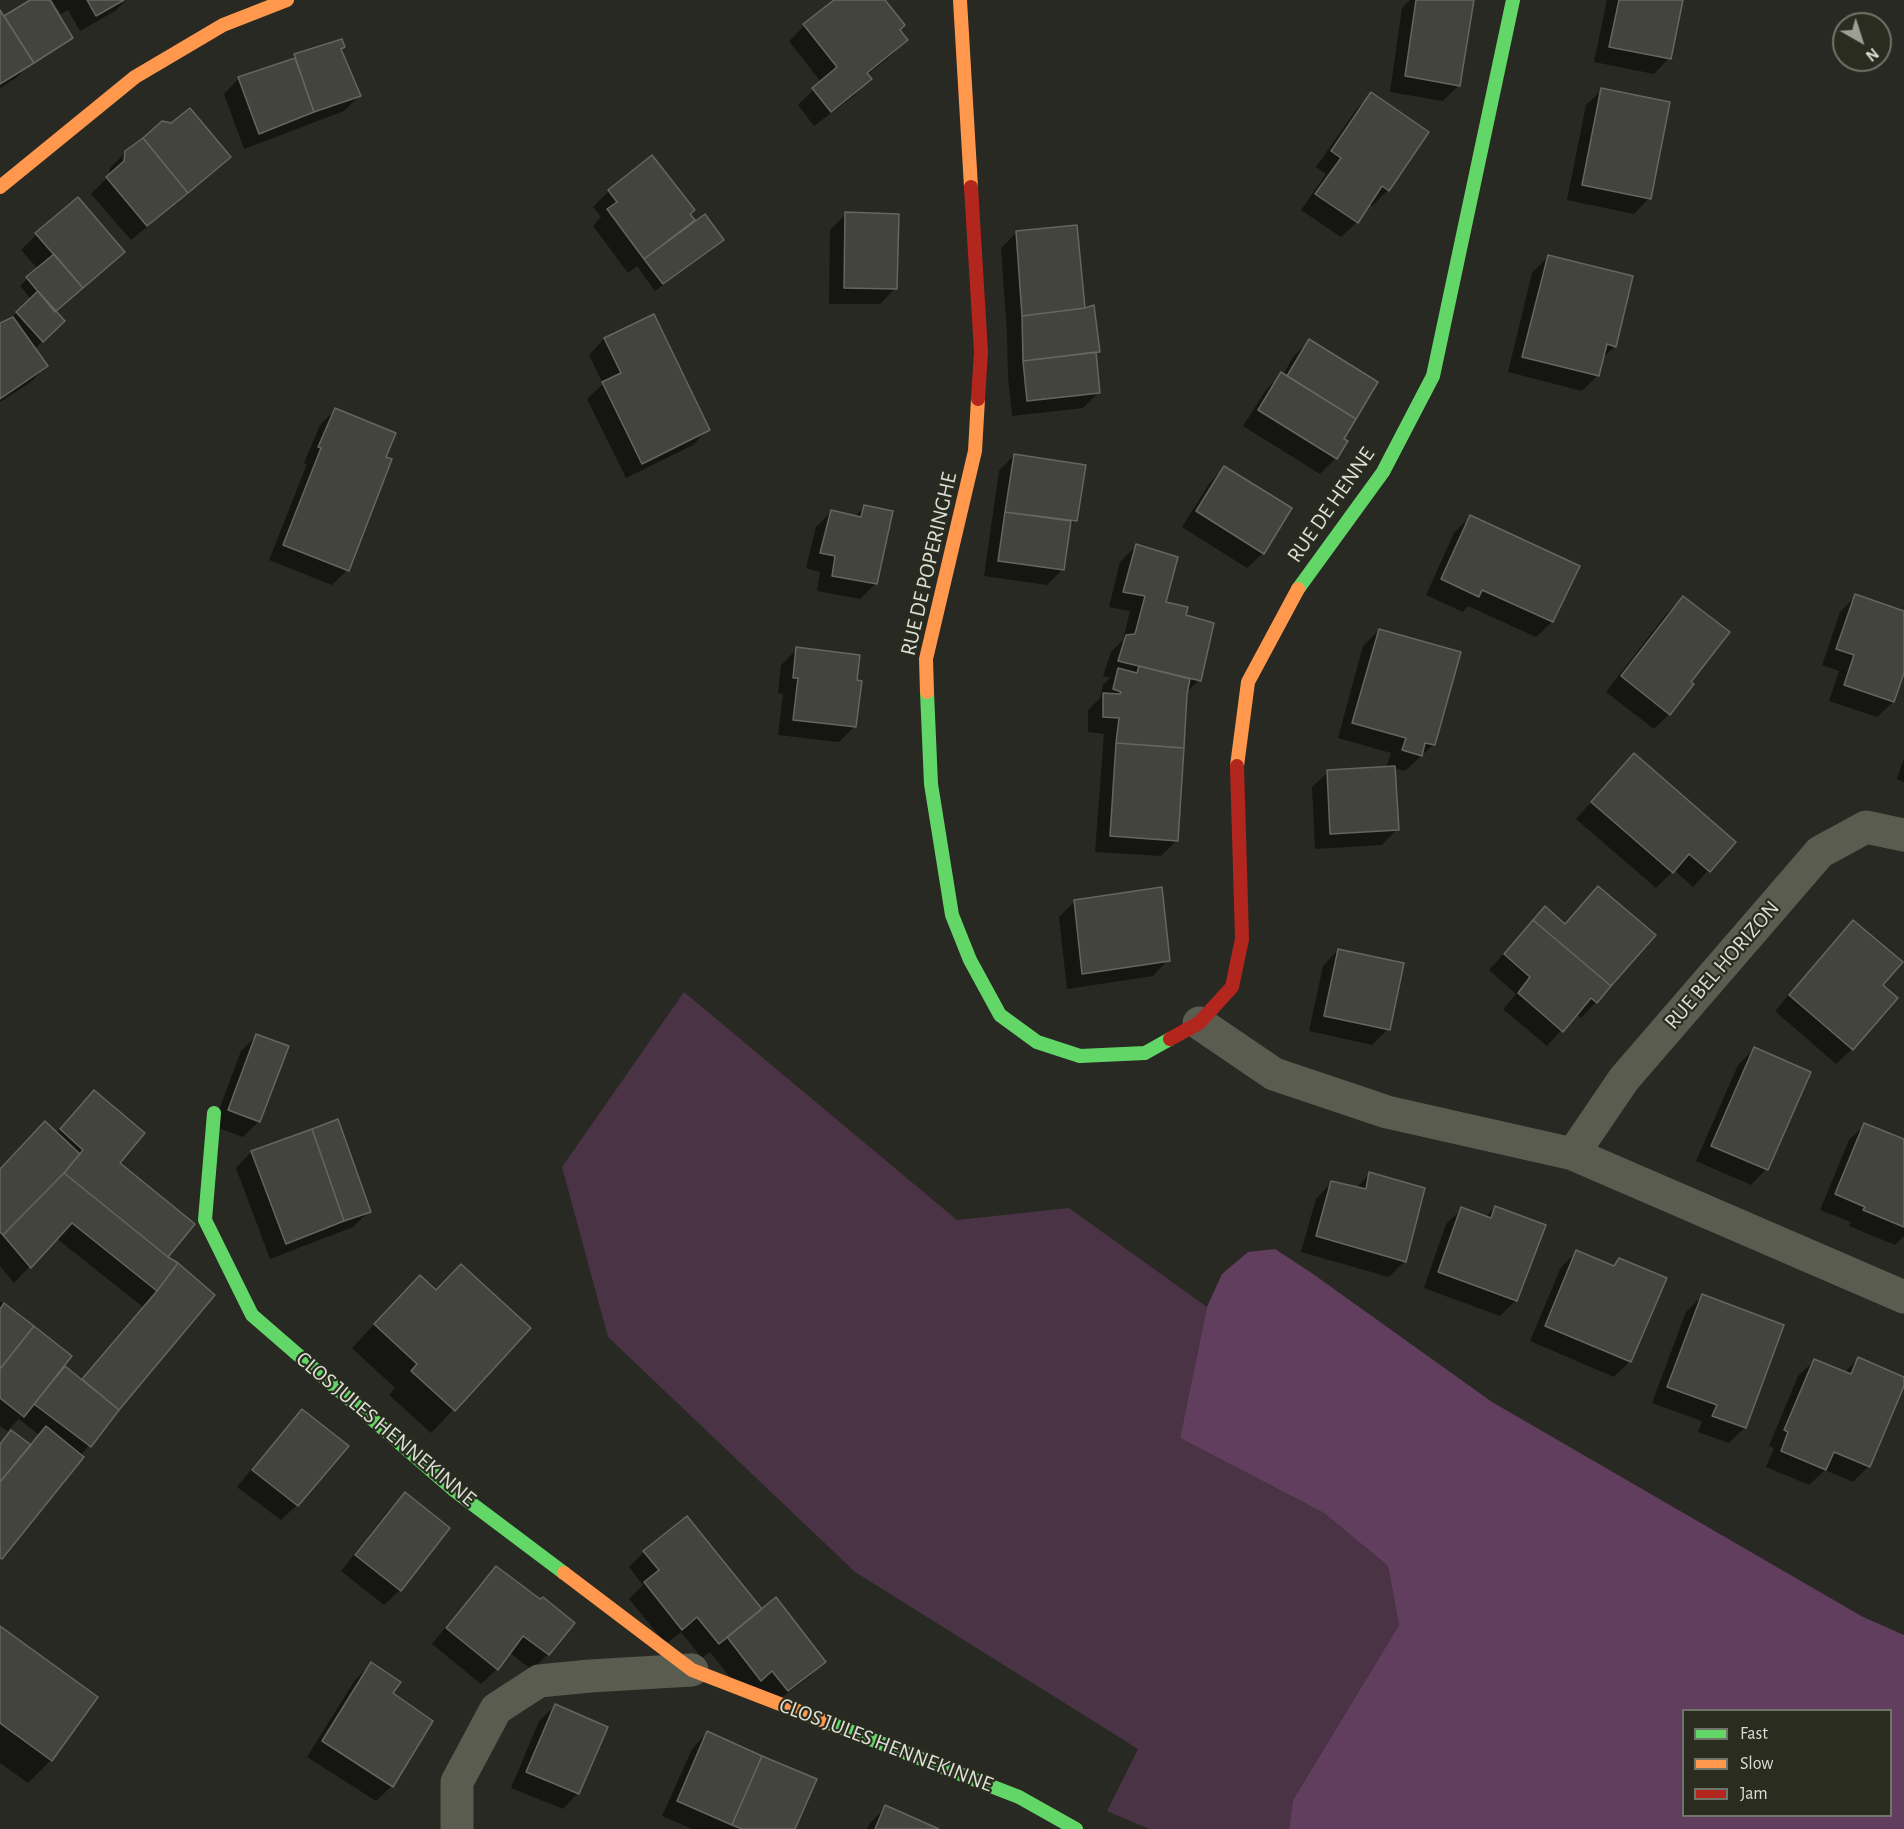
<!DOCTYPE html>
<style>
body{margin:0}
#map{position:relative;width:1904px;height:1829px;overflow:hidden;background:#282922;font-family:"Alegreya Sans",sans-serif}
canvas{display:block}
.legend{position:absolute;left:1682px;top:1709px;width:210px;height:108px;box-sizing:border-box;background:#292c1f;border:2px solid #717468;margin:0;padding:8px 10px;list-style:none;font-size:18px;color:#dcdfd6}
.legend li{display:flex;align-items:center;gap:12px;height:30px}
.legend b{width:30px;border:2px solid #717468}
.north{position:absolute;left:1832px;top:12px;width:60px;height:60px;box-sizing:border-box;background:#292c1f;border:2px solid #717468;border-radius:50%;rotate:141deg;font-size:16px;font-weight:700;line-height:24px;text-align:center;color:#dcdfd6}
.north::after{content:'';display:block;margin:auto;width:21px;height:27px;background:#9d9f97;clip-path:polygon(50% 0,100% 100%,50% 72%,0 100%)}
</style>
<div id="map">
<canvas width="1904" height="1829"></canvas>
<ul class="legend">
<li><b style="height:8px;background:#63d668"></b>Fast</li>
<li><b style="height:8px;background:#ff974d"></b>Slow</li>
<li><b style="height:8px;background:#b3261e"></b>Jam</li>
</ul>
<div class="north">N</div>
</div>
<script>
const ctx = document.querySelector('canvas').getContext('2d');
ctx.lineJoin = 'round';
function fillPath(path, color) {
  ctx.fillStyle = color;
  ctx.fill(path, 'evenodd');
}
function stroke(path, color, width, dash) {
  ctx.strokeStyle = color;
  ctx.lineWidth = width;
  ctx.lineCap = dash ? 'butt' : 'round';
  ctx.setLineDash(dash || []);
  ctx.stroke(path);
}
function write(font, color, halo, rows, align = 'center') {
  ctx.font = font + ' "Alegreya Sans",sans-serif';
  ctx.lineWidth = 4.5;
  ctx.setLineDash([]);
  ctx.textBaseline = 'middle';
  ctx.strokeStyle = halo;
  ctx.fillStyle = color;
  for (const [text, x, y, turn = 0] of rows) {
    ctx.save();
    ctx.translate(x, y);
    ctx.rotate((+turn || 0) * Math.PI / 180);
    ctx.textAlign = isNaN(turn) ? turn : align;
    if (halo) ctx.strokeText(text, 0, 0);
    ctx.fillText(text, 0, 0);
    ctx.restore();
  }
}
const green = new Path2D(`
 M 684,992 L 957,1220 L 1069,1208 L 1207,1307 L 1180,1438 L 1324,1513 L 1388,1566 L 1399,1625 L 1293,1800 L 1289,1829 L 1149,1829 L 1107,1811 L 1138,1749 L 855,1572 L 608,1337 L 562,1167 Z`);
const forest = new Path2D(`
 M 1275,1249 L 1313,1274 L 1492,1402 L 1863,1617 L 1904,1635 L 1904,1829 L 1289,1829 L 1293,1800 L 1399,1625 L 1388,1566 L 1324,1513 L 1180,1438 L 1207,1307 L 1222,1274 L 1248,1252 ZM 1684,1710 L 1890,1710 L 1890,1816 L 1684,1816 Z`);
const shadow = new Path2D(`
 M 32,0 L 48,0 L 72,38 L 64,45 L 24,70 L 16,78 L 0,88 L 0,13 L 3,18 Z
 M 52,0 L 126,0 L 115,11 L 80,31 L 68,10 L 61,14 Z
 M 837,0 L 883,0 L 898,30 L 906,40 L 891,56 L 867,75 L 870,79 L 855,95 L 814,126 L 798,105 L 821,82 L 789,41 L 804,26 Z
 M 1410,0 L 1473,0 L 1459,85 L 1443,101 L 1390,92 L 1402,8 Z
 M 1607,0 L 1682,0 L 1669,58 L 1654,74 L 1594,62 Z
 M 341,41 L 340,50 L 359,96 L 344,111 L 244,149 L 224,94 L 239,78 L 288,62 L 294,56 Z
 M 1602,90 L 1649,198 L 1634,214 L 1567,200 L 1586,105 Z
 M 1371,94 L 1427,132 L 1388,190 L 1372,206 L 1369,204 L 1357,222 L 1341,237 L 1301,210 L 1326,174 L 1316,167 L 1356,110 Z
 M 126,152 L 229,157 L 213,173 L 131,240 L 91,194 L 109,176 L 110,168 Z
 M 652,157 L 693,220 L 687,226 L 722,240 L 715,247 L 655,291 L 637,266 L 628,273 L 593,226 L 601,217 L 593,207 L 609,191 Z
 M 846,214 L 895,288 L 880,304 L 829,304 L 830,230 Z
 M 1016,233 L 1084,310 L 1098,351 L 1094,355 L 1098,393 L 1083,408 L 1012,416 L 1008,377 L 1007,333 L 1001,248 Z
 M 37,234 L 123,252 L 108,267 L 54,312 L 56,329 L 34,349 L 46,366 L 31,382 L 0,402 L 0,324 L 9,320 L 31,299 L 20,286 L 38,269 L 21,250 Z
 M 1548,257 L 1615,346 L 1602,359 L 1598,375 L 1582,391 L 1508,372 L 1532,273 Z
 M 653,316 L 708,429 L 693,445 L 626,478 L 587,399 L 603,384 L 589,355 L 604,339 Z
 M 1309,341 L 1342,439 L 1346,442 L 1336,458 L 1320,474 L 1243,426 L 1266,390 L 1281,374 L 1283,375 L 1293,357 Z
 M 336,409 L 384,458 L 347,570 L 332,585 L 269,560 L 307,464 L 304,463 L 320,425 Z
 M 1014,455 L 1075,521 L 1068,527 L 1063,569 L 1047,585 L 984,576 L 999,471 Z
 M 1224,468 L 1263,553 L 1247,568 L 1182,527 L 1209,484 Z
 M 865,506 L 876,583 L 860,599 L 817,591 L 820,572 L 806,568 L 816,527 L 831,512 L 855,517 Z
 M 1470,517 L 1578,567 L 1552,622 L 1536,637 L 1468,606 L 1463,612 L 1426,595 L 1454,533 Z
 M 1136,546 L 1164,603 L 1184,616 L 1199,680 L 1185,694 L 1177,840 L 1161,856 L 1095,852 L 1104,734 L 1088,732 L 1088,710 L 1100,698 L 1103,685 L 1110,678 L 1103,676 L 1111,652 L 1123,640 L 1130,611 L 1109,607 L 1120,562 Z
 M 1856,596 L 1904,613 L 1904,669 L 1893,702 L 1877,717 L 1829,701 L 1839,671 L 1822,665 L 1840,612 Z
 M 1683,598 L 1689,683 L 1669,714 L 1654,729 L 1606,692 L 1667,613 Z
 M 1379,630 L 1433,745 L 1405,771 L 1394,768 L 1397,829 L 1382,845 L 1315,849 L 1312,787 L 1328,772 L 1386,768 L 1391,753 L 1338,738 L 1363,646 Z
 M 797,649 L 856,681 L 854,727 L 839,742 L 778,735 L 783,694 L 778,693 L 781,665 Z
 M 1634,755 L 1734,842 L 1693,887 L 1674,870 L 1656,888 L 1576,819 Z
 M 1904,758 L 1904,782 L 1897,779 Z
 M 1598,888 L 1596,1002 L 1581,1018 L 1576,1014 L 1547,1046 L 1503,1009 L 1516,994 L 1489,970 L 1545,908 L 1564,925 Z
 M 1075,901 L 1168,960 L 1153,976 L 1067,989 L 1059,917 Z
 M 1854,922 L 1881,985 L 1852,1049 L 1836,1064 L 1775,1011 L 1838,937 Z
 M 1338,950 L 1388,1029 L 1372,1045 L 1309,1031 L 1323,966 Z
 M 257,1035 L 259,1121 L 243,1137 L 213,1126 L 241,1051 Z
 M 1754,1049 L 1809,1073 L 1766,1169 L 1751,1185 L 1696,1161 L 1738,1065 Z
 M 94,1092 L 117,1163 L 165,1258 L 213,1295 L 80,1456 L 82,1457 L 0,1559 L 0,1444 L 29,1445 L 39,1435 L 19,1419 L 7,1431 L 0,1426 L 0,1301 L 70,1356 L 63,1366 L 80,1380 L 143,1307 L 56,1238 L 14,1283 L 0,1266 L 0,1170 L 56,1133 Z
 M 1865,1125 L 1904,1141 L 1904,1236 L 1895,1245 L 1849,1226 L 1851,1222 L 1820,1210 L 1849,1140 Z
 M 251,1152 L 369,1211 L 353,1227 L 270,1259 L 236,1168 Z
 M 1370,1174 L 1405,1261 L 1389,1277 L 1301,1252 L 1316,1199 L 1331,1183 L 1356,1188 Z
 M 1495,1207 L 1516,1300 L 1500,1316 L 1424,1288 L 1446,1224 L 1462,1209 L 1485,1218 Z
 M 1577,1252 L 1612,1267 L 1619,1260 L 1630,1361 L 1614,1377 L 1530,1341 L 1561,1267 Z
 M 435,1291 L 529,1329 L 431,1433 L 389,1395 L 395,1388 L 352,1348 L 397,1300 Z
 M 1702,1296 L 1782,1325 L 1744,1428 L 1729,1443 L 1698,1432 L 1702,1421 L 1652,1403 L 1686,1312 Z
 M 1858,1359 L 1904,1379 L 1904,1383 L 1869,1466 L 1853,1482 L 1825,1470 L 1809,1485 L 1766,1467 L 1774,1448 L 1769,1446 L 1798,1376 L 1814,1361 L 1844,1373 Z
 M 302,1411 L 297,1505 L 281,1520 L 237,1487 L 287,1426 Z
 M 405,1494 L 400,1590 L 384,1605 L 341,1571 L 389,1510 Z
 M 644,1552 L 761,1611 L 824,1662 L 809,1677 L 772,1705 L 744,1695 L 710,1652 L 702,1658 L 681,1632 L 666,1644 L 629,1599 L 643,1585 L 629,1567 Z
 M 496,1568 L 573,1623 L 548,1654 L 532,1670 L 509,1652 L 497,1669 L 481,1684 L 432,1644 L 480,1584 Z
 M 0,1628 L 51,1760 L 28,1783 L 0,1763 Z
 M 371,1664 L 391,1694 L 392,1786 L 376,1801 L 307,1757 L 355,1680 Z
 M 555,1706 L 578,1793 L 563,1809 L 511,1788 L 539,1721 Z
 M 707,1733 L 794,1829 L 692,1829 L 662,1816 L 692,1749 Z
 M 886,1807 L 935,1829 L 867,1829 L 870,1823 Z`);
const building = new Path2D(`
 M 30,0 L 50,0 L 73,38 L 34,63 L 4,16 Z
 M 87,0 L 124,0 L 96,16 Z
 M 834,0 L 885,0 L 905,25 L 900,30 L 908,40 L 867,73 L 872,79 L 831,112 L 812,88 L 837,67 L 803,24 Z
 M 1416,0 L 1474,0 L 1460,86 L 1405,76 Z
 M 1619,0 L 1683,0 L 1671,59 L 1609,47 Z
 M 0,10 L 34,63 L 0,84 Z
 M 342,39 L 345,47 L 341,49 L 361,96 L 314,112 L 294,54 Z
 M 295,58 L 314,112 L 259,134 L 238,77 Z
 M 1601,88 L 1670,102 L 1651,199 L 1582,185 Z
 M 1371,92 L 1429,132 L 1389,191 L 1382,186 L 1358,223 L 1315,194 L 1341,158 L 1331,151 Z
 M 190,108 L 231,157 L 188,193 L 143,138 L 162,121 L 171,123 Z
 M 143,138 L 188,193 L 147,226 L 106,177 L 124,161 L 125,151 Z
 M 652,155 L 695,210 L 690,214 L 695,220 L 644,259 L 607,209 L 617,202 L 608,190 Z
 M 78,197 L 125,252 L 83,288 L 35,233 Z
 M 845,212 L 899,214 L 897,289 L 844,288 Z
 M 705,214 L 724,240 L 663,284 L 644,259 Z
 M 1077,225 L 1085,308 L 1022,316 L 1016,231 Z
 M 54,254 L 83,288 L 55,312 L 26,277 Z
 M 1548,255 L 1633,276 L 1616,347 L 1607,344 L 1599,376 L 1522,357 Z
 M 38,291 L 65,321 L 43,342 L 16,312 Z
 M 1094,305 L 1100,352 L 1023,361 L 1022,316 L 1085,308 Z
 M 654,314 L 710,430 L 642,464 L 602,382 L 621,373 L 604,338 Z
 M 13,317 L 48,366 L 0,399 L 0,323 Z
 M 1309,339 L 1378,382 L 1356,419 L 1287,376 Z
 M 1096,352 L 1100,393 L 1027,401 L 1023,361 Z
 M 1281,372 L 1356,419 L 1344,439 L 1348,441 L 1337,459 L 1258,410 Z
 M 335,408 L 396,433 L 386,457 L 392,459 L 349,571 L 283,545 L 321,448 L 318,447 Z
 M 1014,454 L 1086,465 L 1077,521 L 1005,512 Z
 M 1224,466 L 1292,508 L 1264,554 L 1196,511 Z
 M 864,505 L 893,511 L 877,584 L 832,576 L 835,556 L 820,553 L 831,510 L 861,517 Z
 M 1005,512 L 1071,521 L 1064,570 L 998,561 Z
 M 1470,515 L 1580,566 L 1553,622 L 1482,590 L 1479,597 L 1441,579 Z
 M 1136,544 L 1178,557 L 1166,602 L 1188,607 L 1186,615 L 1214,623 L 1201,681 L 1118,661 L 1126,635 L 1135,634 L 1145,596 L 1123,592 Z
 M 1855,594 L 1904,611 L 1904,673 L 1894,702 L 1844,685 L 1854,655 L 1836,649 Z
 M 1683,596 L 1730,632 L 1691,682 L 1694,684 L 1670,715 L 1621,676 Z
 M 1379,629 L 1461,652 L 1435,745 L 1425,743 L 1422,756 L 1402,750 L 1406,738 L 1352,723 Z
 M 796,647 L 860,655 L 857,680 L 862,681 L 856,727 L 793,720 L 798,678 L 793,678 Z
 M 1139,666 L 1190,679 L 1187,694 L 1184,748 L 1116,743 L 1119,718 L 1103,717 L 1103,693 L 1120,694 L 1121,692 L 1113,689 L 1118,668 L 1137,673 Z
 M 1116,743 L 1184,748 L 1178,841 L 1110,836 Z
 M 1634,753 L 1736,842 L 1710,872 L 1689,854 L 1673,873 L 1591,802 Z
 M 1395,766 L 1399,830 L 1330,834 L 1327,770 Z
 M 1598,886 L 1656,935 L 1611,986 L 1533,920 L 1545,906 L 1565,924 Z
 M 1162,887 L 1170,961 L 1082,974 L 1074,900 Z
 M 1533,920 L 1611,986 L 1597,1003 L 1591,998 L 1563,1032 L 1518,993 L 1530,977 L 1504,954 Z
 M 1853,920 L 1903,962 L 1883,985 L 1898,998 L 1853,1050 L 1789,995 Z
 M 1338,949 L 1404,963 L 1390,1030 L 1324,1016 Z
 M 256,1034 L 289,1046 L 260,1122 L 228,1110 Z
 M 1754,1047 L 1811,1072 L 1768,1170 L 1711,1146 Z
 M 94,1090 L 145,1133 L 120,1163 L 195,1224 L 168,1257 L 64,1173 L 83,1150 L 60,1129 Z
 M 338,1119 L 371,1212 L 344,1221 L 312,1129 Z
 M 45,1121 L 80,1154 L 64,1173 L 3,1235 L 0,1232 L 0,1169 Z
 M 1864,1123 L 1904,1139 L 1904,1227 L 1863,1210 L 1865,1207 L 1835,1194 Z
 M 312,1129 L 344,1221 L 286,1244 L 251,1151 Z
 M 1369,1172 L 1425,1188 L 1406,1262 L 1316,1236 L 1331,1181 L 1366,1189 Z
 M 64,1173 L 168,1257 L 178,1263 L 157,1291 L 72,1223 L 31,1268 L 3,1235 Z
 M 1495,1206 L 1546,1225 L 1517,1301 L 1438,1272 L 1461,1207 L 1491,1218 Z
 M 1576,1250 L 1614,1266 L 1619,1258 L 1667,1278 L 1631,1362 L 1545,1326 Z
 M 178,1263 L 215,1295 L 119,1410 L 82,1379 L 157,1291 Z
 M 461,1264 L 531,1328 L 455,1411 L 411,1371 L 417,1364 L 374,1324 L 420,1275 L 436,1290 Z
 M 1702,1294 L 1784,1325 L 1746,1428 L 1712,1416 L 1717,1405 L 1667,1387 Z
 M 4,1303 L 34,1326 L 0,1369 L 0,1309 Z
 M 34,1326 L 72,1356 L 24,1417 L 0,1398 L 0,1369 Z
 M 1858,1357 L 1904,1377 L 1904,1386 L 1870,1467 L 1834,1452 L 1826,1470 L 1781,1451 L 1788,1432 L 1784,1430 L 1814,1359 L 1851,1374 Z
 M 65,1366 L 119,1410 L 91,1447 L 34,1404 Z
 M 302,1409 L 349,1446 L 298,1506 L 252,1470 Z
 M 46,1426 L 84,1457 L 2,1559 L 0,1558 L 0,1482 Z
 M 11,1430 L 31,1445 L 0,1482 L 0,1444 Z
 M 405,1492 L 450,1528 L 401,1591 L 355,1555 Z
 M 687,1516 L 762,1609 L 719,1644 L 697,1617 L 682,1630 L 644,1582 L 659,1570 L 643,1551 Z
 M 496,1566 L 540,1599 L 543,1597 L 575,1623 L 549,1655 L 523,1636 L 498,1670 L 446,1628 Z
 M 776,1597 L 826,1662 L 788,1691 L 772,1671 L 761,1681 L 727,1637 Z
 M 0,1626 L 98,1697 L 52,1761 L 0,1723 Z
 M 371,1662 L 401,1682 L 393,1693 L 433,1721 L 393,1787 L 322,1741 Z
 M 555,1704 L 608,1727 L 579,1794 L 526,1772 Z
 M 707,1731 L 762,1756 L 732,1825 L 677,1801 Z
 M 762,1756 L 817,1779 L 795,1829 L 742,1829 L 732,1825 Z
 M 885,1805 L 939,1829 L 875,1829 Z`);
const street = new Path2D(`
 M 1199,1023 L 1274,1074 L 1387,1112 L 1573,1154 L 1904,1297
 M 1573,1154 L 1624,1079 L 1820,852 L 1866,827 L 1904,835
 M 457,1829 L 457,1782 L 496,1709 L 539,1681 L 590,1676 L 692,1670`);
const fast = new Path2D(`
 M 1298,589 L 1383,472 L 1433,376 L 1513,0
 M 927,692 L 931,784 L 952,915 L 970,960 L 1000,1015 L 1037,1042 L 1080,1056 L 1145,1053 L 1170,1039
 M 214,1113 L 205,1220 L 252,1315 L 455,1491 L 564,1573
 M 829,1723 L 1019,1797 L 1076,1829`);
const slow = new Path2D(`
 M 960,0 L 971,187
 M 0,187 L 135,77 L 223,25 L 287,0
 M 927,692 L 926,659 L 975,451 L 978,399
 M 1237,766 L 1248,682 L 1298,589
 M 564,1573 L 692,1670 L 829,1723`);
const jam = new Path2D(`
 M 971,187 L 981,352 L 978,399
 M 1170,1039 L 1199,1023 L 1232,987 L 1242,939 L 1237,766`);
const streetNames = [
 ["RUE DE HENNE",1331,505,-55],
 ["RUE DE POPERINGHE",929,564,-77],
 ["RUE BEL HORIZON",1722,965,-49],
 ["CLOS JULES HENNEKINNE",386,1429,40],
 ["CLOS JULES HENNEKINNE",886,1745,21]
];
fillPath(green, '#493345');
fillPath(forest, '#623e5e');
fillPath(shadow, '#0007');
fillPath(building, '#43443e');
stroke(building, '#646660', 1.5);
stroke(street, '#595c4f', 33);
stroke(fast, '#63d668', 14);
stroke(slow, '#ff974d', 14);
stroke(jam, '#b3261e', 14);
write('22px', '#dcdfd6', '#292c1f', streetNames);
</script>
